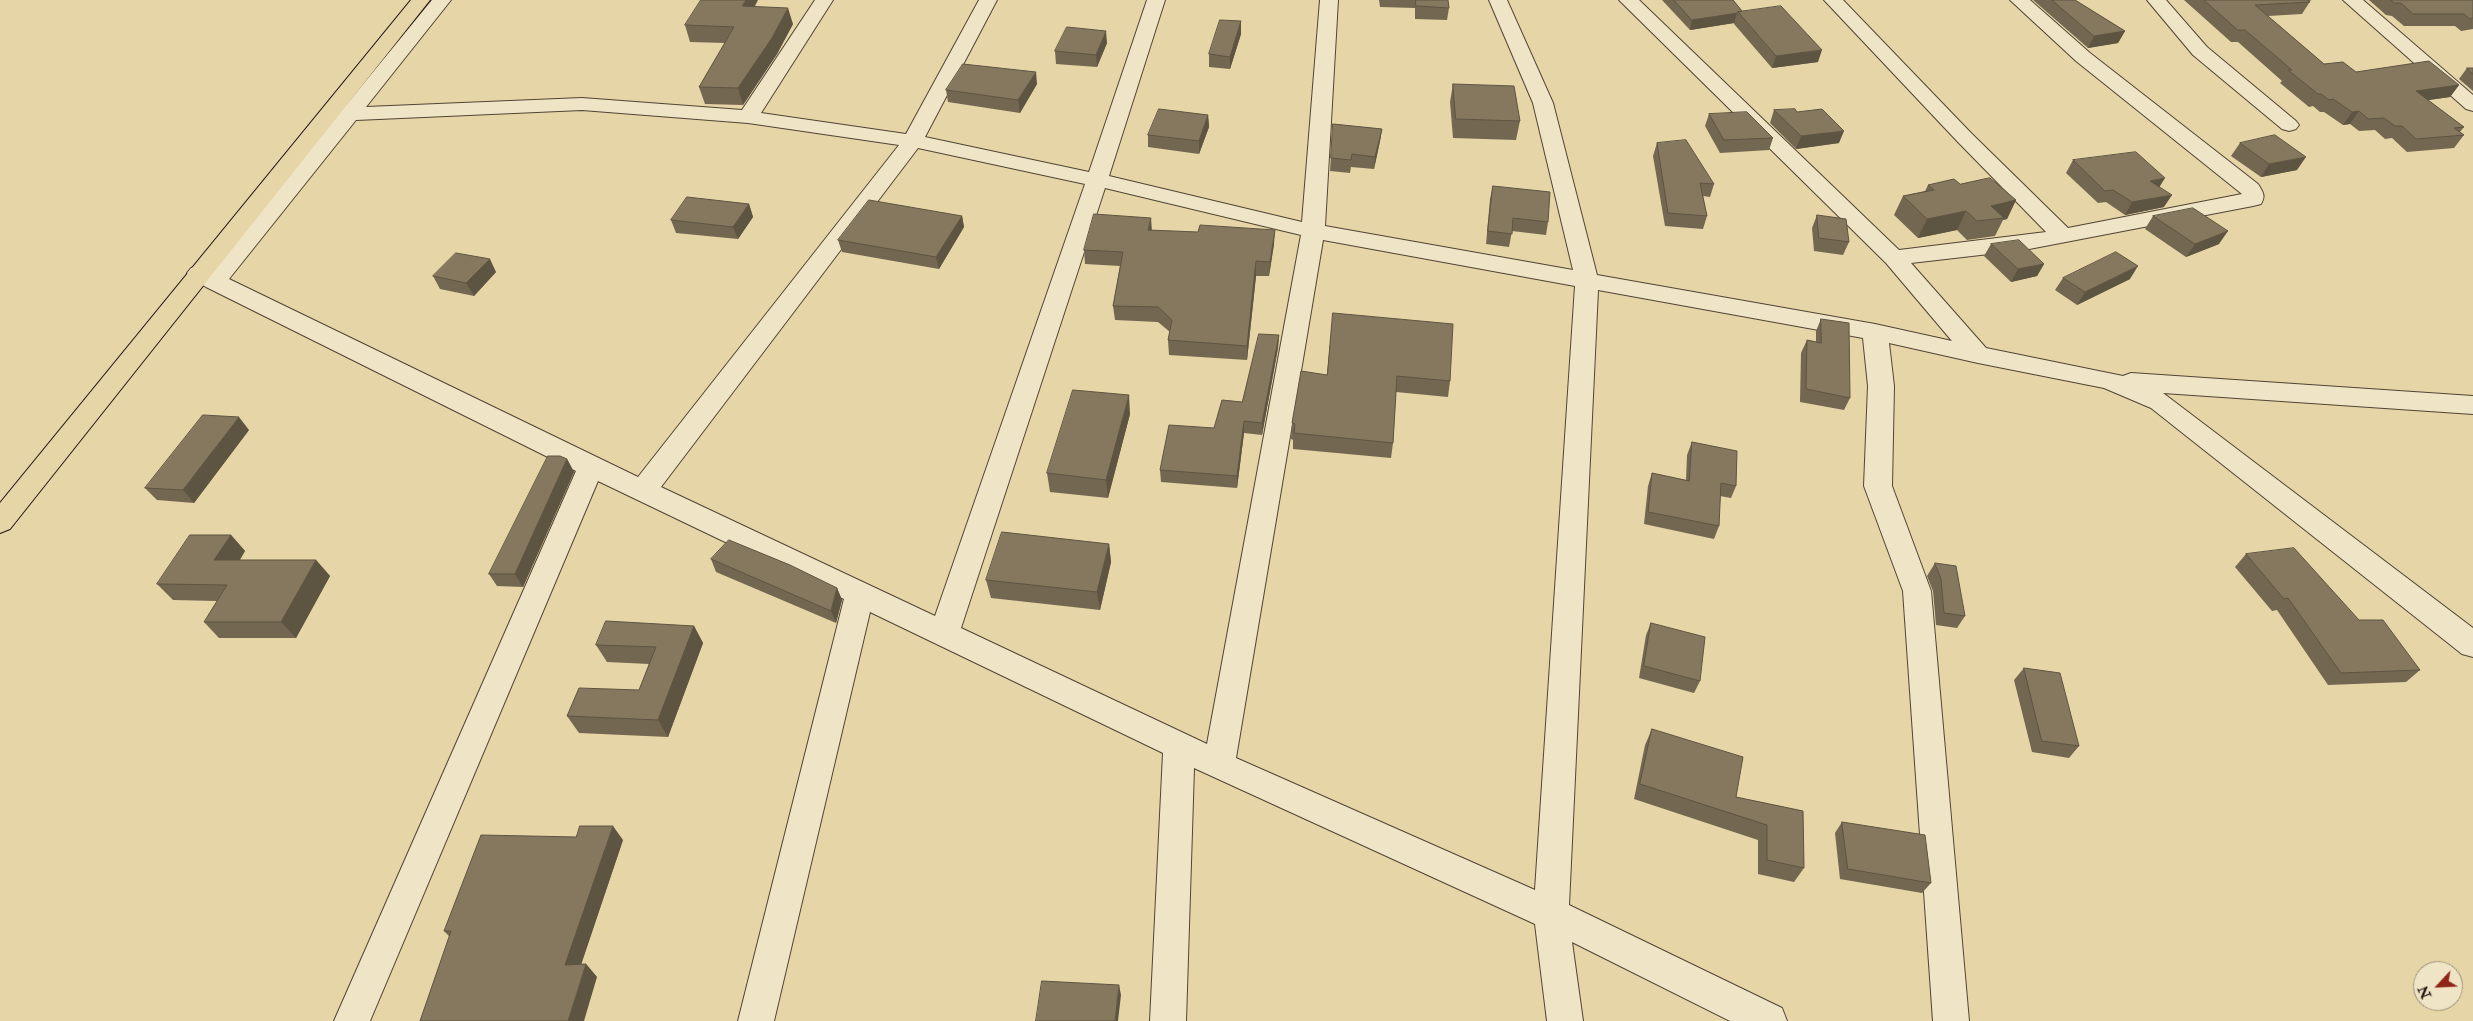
<!DOCTYPE html>
<style>
body{margin:0}
#map{position:relative;width:2473px;height:1021px;overflow:hidden;background:#e6d5a6;font-family:"IM FELL Double Pica",serif}
canvas{display:block}
.north{position:absolute;left:2413px;top:961px;width:50px;height:50px;box-sizing:border-box;background:#efe4c5;border:1px solid #9c917d;border-radius:50%;rotate:245deg;font-size:14px;font-weight:700;line-height:20px;text-align:center;color:#1f1410}
.north::after{content:'';display:block;margin:auto;width:18px;height:22px;background:#8f2418;clip-path:polygon(50% 0,100% 100%,50% 72%,0 100%)}
</style>
<div id="map">
<canvas width="2473" height="1021"></canvas>
<div class="north">N</div>
</div>
<script>
const ctx = document.querySelector('canvas').getContext('2d');
ctx.lineJoin = 'round';
function stroke(path, color, width, dash) {
  ctx.strokeStyle = color;
  ctx.lineWidth = width;
  ctx.lineCap = dash ? 'butt' : 'round';
  ctx.setLineDash(dash || []);
  ctx.stroke(path);
}
function fillPath(path, color) {
  ctx.fillStyle = color;
  ctx.fill(path, 'evenodd');
}
const street = new Path2D(`
 M 432,0 L 451,0 L 366,107 L 582,98 L 742,110 L 815,0 L 833,0 L 761,113 L 906,134 L 979,0 L 997,0 L 925,137 L 1089,172 L 1147,0 L 1165,0 L 1109,176 L 1302,222 L 1320,0 L 1338,0 L 1325,226 L 1573,270 L 1533,103 L 1489,0 L 1507,0 L 1553,103 L 1597,275 L 1875,324 L 1952,341 L 1886,263 L 1619,0 L 1639,0 L 1899,250 L 2046,232 L 1957,141 L 1824,0 L 1843,0 L 1971,133 L 2068,228 L 2242,194 L 2076,61 L 2010,0 L 2030,0 L 2090,53 L 2258,184 C 2263,192 2266,196 2261,204 L 2253,206 L 2024,250 L 1911,263 L 1986,348 L 2123,376 L 2131,373 L 2473,396 L 2473,414 L 2163,393 L 2473,628 L 2473,657 L 2462,654 L 2151,408 L 2104,388 L 1978,363 L 1889,343 L 1894,386 L 1892,486 L 1931,591 L 1969,1021 L 1933,1021 L 1903,591 L 1864,486 L 1868,386 L 1863,338 L 1598,290 L 1569,905 L 1782,1008 L 1787,1021 L 1730,1021 L 1572,942 L 1583,1021 L 1547,1021 L 1535,924 L 1194,768 L 1186,1021 L 1150,1021 L 1163,753 L 870,612 L 774,1021 L 738,1021 L 844,599 L 598,481 L 370,1021 L 334,1021 L 576,471 L 206,287 L 191,278 L 187,273 L 191,268 L 199,266 L 211,270 ZM 582,110 L 748,123 L 899,145 L 638,477 L 229,279 L 356,120 ZM 918,148 L 1085,184 L 935,616 L 661,487 ZM 1105,188 L 1301,235 L 1207,744 L 961,628 ZM 1323,240 L 1575,286 L 1535,890 L 1236,758 Z
 M 2147,0 L 2166,0 L 2207,47 L 2296,121 L 2299,125 L 2296,129 L 2289,131 L 2282,129 L 2193,55 Z
 M 2343,0 L 2363,0 L 2473,95 L 2473,111 L 2466,109 Z`);
const primary = new Path2D(`
 M 411,0 L 430,0 L 10,529 L 0,533 L 0,503 Z`);
const wall = new Path2D(`
 M 1379,0 L 1448,0 L 1449,8 L 1447,20 L 1415,19 L 1415,8 L 1380,7 Z
 M 1662,0 L 1733,0 L 1742,11 L 1818,62 L 1772,68 L 1734,24 L 1734,23 L 1690,30 Z
 M 2033,0 L 2075,0 L 2125,31 L 2118,43 L 2088,48 Z
 M 2184,0 L 2311,0 L 2302,14 L 2268,16 L 2324,64 L 2356,72 L 2459,85 L 2450,97 L 2428,100 L 2464,127 L 2460,132 L 2464,135 L 2454,148 L 2407,152 L 2392,138 L 2385,139 L 2375,130 L 2359,131 L 2350,124 L 2343,125 L 2324,112 L 2320,112 L 2313,106 L 2309,107 L 2280,83 L 2282,81 L 2238,42 L 2231,42 Z
 M 2369,0 L 2473,0 L 2473,29 L 2461,31 L 2455,26 L 2404,26 L 2392,16 L 2386,15 Z
 M 755,7 L 793,24 L 777,54 L 743,105 L 705,104 L 699,87 L 725,43 L 690,42 L 685,25 Z
 M 1241,21 L 1241,34 L 1230,69 L 1209,67 L 1209,54 Z
 M 1107,43 L 1097,67 L 1056,64 L 1055,51 Z
 M 2467,68 L 2473,68 L 2473,91 L 2459,79 Z
 M 1037,84 L 1020,113 L 948,102 L 946,90 Z
 M 1453,84 L 1520,121 L 1516,140 L 1453,138 L 1450,102 Z
 M 1774,110 L 1797,112 L 1839,143 L 1796,149 L 1770,123 Z
 M 1709,114 L 1773,138 L 1769,150 L 1720,153 L 1705,126 Z
 M 1208,115 L 1209,127 L 1199,154 L 1148,147 L 1148,135 Z
 M 1333,124 L 1382,129 L 1380,141 L 1374,169 L 1351,167 L 1350,173 L 1330,171 Z
 M 1657,143 L 1714,184 L 1710,197 L 1703,196 L 1707,216 L 1703,229 L 1665,226 L 1653,156 Z
 M 2240,143 L 2297,170 L 2261,177 L 2231,156 Z
 M 2073,160 L 2160,187 L 2164,207 L 2125,215 L 2106,202 L 2098,203 L 2066,173 Z
 M 1960,184 L 2016,200 L 2007,219 L 2003,220 L 1995,236 L 1967,240 L 1957,230 L 1918,238 L 1894,215 L 1903,196 L 1925,191 L 1928,185 Z
 M 1493,186 L 1548,222 L 1546,235 L 1512,231 L 1509,247 L 1486,244 L 1490,199 Z
 M 749,204 L 753,217 L 738,239 L 676,233 L 671,220 Z
 M 1817,215 L 1849,242 L 1843,255 L 1814,251 L 1812,228 Z
 M 962,216 L 964,227 L 939,269 L 842,252 L 838,240 Z
 M 2153,216 L 2219,244 L 2186,257 L 2145,229 Z
 M 1152,230 L 1274,244 L 1269,276 L 1256,276 L 1247,360 L 1169,355 L 1168,340 L 1170,332 L 1158,322 L 1115,320 L 1113,306 L 1120,266 L 1085,264 L 1084,250 Z
 M 1991,244 L 2044,264 L 2037,276 L 2011,282 L 1984,256 Z
 M 496,272 L 474,296 L 440,289 L 433,276 Z
 M 2063,278 L 2130,279 L 2077,305 L 2055,290 Z
 M 1333,313 L 1450,381 L 1448,397 L 1396,392 L 1393,443 L 1391,458 L 1293,449 L 1293,440 L 1291,439 L 1292,423 L 1327,375 Z
 M 1821,319 L 1850,398 L 1844,410 L 1800,402 L 1801,353 L 1807,340 L 1816,342 L 1816,331 Z
 M 1279,335 L 1278,348 L 1262,435 L 1244,433 L 1237,488 L 1161,482 L 1160,470 L 1214,428 L 1242,402 Z
 M 1130,414 L 1108,498 L 1050,492 L 1047,473 Z
 M 249,430 L 194,503 L 157,500 L 145,488 Z
 M 1692,442 L 1736,486 L 1731,498 L 1720,496 L 1719,526 L 1714,539 L 1644,524 L 1648,486 L 1652,473 L 1686,480 L 1687,455 Z
 M 567,459 L 574,472 L 523,587 L 497,586 L 489,574 Z
 M 231,535 L 245,551 L 240,560 L 316,560 L 330,576 L 296,638 L 219,638 L 204,622 L 217,601 L 173,600 L 157,584 Z
 M 1109,544 L 1111,562 L 1100,610 L 991,598 L 986,580 Z
 M 2246,554 L 2359,620 L 2420,670 L 2406,682 L 2328,685 L 2277,610 L 2272,611 L 2235,567 Z
 M 711,559 L 837,588 L 842,600 L 836,623 L 716,572 Z
 M 1935,563 L 1965,616 L 1957,628 L 1936,625 L 1933,591 L 1927,576 Z
 M 1651,623 L 1700,681 L 1694,693 L 1639,678 L 1646,635 Z
 M 694,626 L 703,643 L 668,737 L 579,733 L 567,716 L 639,690 L 649,664 L 607,662 L 596,645 Z
 M 2024,668 L 2079,746 L 2069,758 L 2032,752 L 2014,680 Z
 M 1652,729 L 1736,797 L 1803,811 L 1804,868 L 1794,882 L 1758,874 L 1758,840 L 1634,799 L 1645,745 Z
 M 1842,822 L 1931,883 L 1922,893 L 1840,879 L 1835,833 Z
 M 623,840 L 581,964 L 586,964 L 597,977 L 449,936 L 444,931 Z`);
const shadedWall = new Path2D(`
 M 746,0 L 758,0 L 747,22 L 742,6 Z
 M 788,8 L 793,24 L 777,54 L 743,105 L 738,88 Z
 M 1737,13 L 1734,23 L 1690,30 L 1692,20 Z
 M 1241,21 L 1241,34 L 1230,69 L 1230,57 Z
 M 1106,31 L 1107,43 L 1097,67 L 1096,55 Z
 M 2125,31 L 2118,43 L 2088,48 L 2094,36 Z
 M 1822,50 L 1818,62 L 1772,68 L 1776,56 Z
 M 1036,72 L 1037,84 L 1020,113 L 1018,100 Z
 M 2459,85 L 2450,97 L 2407,103 L 2416,91 Z
 M 2359,111 L 2350,124 L 2343,125 L 2352,112 Z
 M 1208,115 L 1209,127 L 1199,154 L 1199,141 Z
 M 1382,129 L 1380,141 L 1374,169 L 1375,157 Z
 M 1844,131 L 1839,143 L 1796,149 L 1801,136 Z
 M 2306,157 L 2297,170 L 2261,177 L 2269,164 Z
 M 2165,178 L 2157,191 L 2150,181 Z
 M 2172,195 L 2164,207 L 2125,215 L 2132,202 Z
 M 2016,200 L 2007,219 L 2003,220 L 2004,218 L 1991,206 Z
 M 749,204 L 753,217 L 738,239 L 733,227 Z
 M 1966,211 L 1957,230 L 1918,238 L 1927,219 Z
 M 962,216 L 964,227 L 939,269 L 936,257 Z
 M 1151,218 L 1152,232 L 1148,230 Z
 M 1275,230 L 1274,244 L 1269,276 L 1270,262 Z
 M 2228,231 L 2219,244 L 2186,257 L 2195,244 Z
 M 490,259 L 496,272 L 474,296 L 466,283 Z
 M 1256,261 L 1256,276 L 1247,360 L 1247,346 Z
 M 2044,264 L 2037,276 L 2011,282 L 2018,269 Z
 M 2138,266 L 2130,279 L 2077,305 L 2085,292 Z
 M 1279,335 L 1278,348 L 1262,435 L 1262,423 Z
 M 1129,395 L 1130,414 L 1108,498 L 1106,480 Z
 M 239,417 L 249,430 L 194,503 L 183,490 Z
 M 1244,421 L 1244,433 L 1237,488 L 1237,476 Z
 M 567,459 L 574,472 L 523,587 L 515,574 Z
 M 231,535 L 245,551 L 229,576 L 214,560 Z
 M 1109,544 L 1111,562 L 1100,610 L 1097,592 Z
 M 316,560 L 330,576 L 296,638 L 281,622 Z
 M 837,588 L 842,600 L 836,623 L 831,611 Z
 M 694,626 L 703,643 L 668,737 L 658,720 Z
 M 613,826 L 623,840 L 577,977 L 565,965 Z
 M 586,964 L 597,977 L 584,1021 L 568,1021 Z
 M 1119,985 L 1121,995 L 1118,1021 L 1115,1021 Z`);
const building = new Path2D(`
 M 701,0 L 746,0 L 742,6 L 788,8 L 772,38 L 738,88 L 699,87 L 734,27 L 685,25 Z
 M 1416,0 L 1448,0 L 1449,8 L 1416,6 Z
 M 1674,0 L 1733,0 L 1742,11 L 1738,12 L 1738,13 L 1692,20 Z
 M 2052,0 L 2075,0 L 2125,31 L 2094,36 Z
 M 2204,0 L 2307,0 L 2310,2 L 2255,5 L 2324,64 L 2343,62 L 2356,72 L 2429,61 L 2459,85 L 2416,91 L 2464,127 L 2454,128 L 2464,135 L 2416,139 L 2402,126 L 2395,126 L 2384,118 L 2368,119 L 2359,111 L 2352,112 L 2333,99 L 2329,100 L 2321,94 L 2318,94 L 2288,70 L 2292,70 L 2245,30 L 2238,30 Z
 M 2391,0 L 2473,0 L 2473,18 L 2470,19 L 2464,14 L 2413,14 L 2401,3 L 2394,3 Z
 M 1781,6 L 1822,50 L 1776,56 L 1738,12 Z
 M 1220,20 L 1241,21 L 1230,57 L 1209,54 Z
 M 1067,27 L 1106,31 L 1096,55 L 1055,51 Z
 M 963,64 L 1036,72 L 1018,100 L 946,90 Z
 M 2467,68 L 2473,68 L 2473,74 Z
 M 1453,84 L 1514,86 L 1520,121 L 1456,119 Z
 M 1159,109 L 1208,115 L 1199,141 L 1148,135 Z
 M 1795,109 L 1797,112 L 1822,109 L 1844,131 L 1801,136 L 1774,110 Z
 M 1747,112 L 1773,138 L 1724,140 L 1709,114 Z
 M 1333,124 L 1382,129 L 1375,157 L 1352,154 L 1351,160 L 1331,158 Z
 M 2275,135 L 2306,157 L 2269,164 L 2240,143 Z
 M 1686,140 L 1714,184 L 1700,183 L 1707,216 L 1668,213 L 1657,143 Z
 M 2136,152 L 2165,178 L 2150,181 L 2172,195 L 2132,202 L 2113,190 L 2105,191 L 2073,160 Z
 M 1990,178 L 2016,200 L 1991,206 L 2004,218 L 1977,221 L 1966,211 L 1927,219 L 1903,196 L 1934,190 L 1928,185 L 1954,179 L 1960,184 Z
 M 1493,186 L 1550,192 L 1548,222 L 1513,218 L 1512,234 L 1488,231 Z
 M 687,197 L 749,204 L 733,227 L 671,220 Z
 M 869,200 L 962,216 L 936,257 L 838,240 Z
 M 2193,208 L 2228,231 L 2195,244 L 2153,216 Z
 M 1094,214 L 1151,218 L 1148,230 L 1198,232 L 1200,225 L 1275,230 L 1270,262 L 1256,261 L 1247,346 L 1168,340 L 1172,320 L 1158,307 L 1113,306 L 1123,252 L 1084,250 Z
 M 1817,215 L 1846,219 L 1849,242 L 1819,238 Z
 M 2019,240 L 2044,264 L 2018,269 L 1991,244 Z
 M 2116,252 L 2138,266 L 2085,292 L 2063,278 Z
 M 456,253 L 490,259 L 466,283 L 433,276 Z
 M 1333,313 L 1453,324 L 1450,381 L 1397,376 L 1393,443 L 1294,433 L 1295,424 L 1292,423 L 1301,371 L 1327,375 Z
 M 1821,319 L 1849,323 L 1850,398 L 1806,389 L 1807,340 L 1821,343 Z
 M 1259,334 L 1279,335 L 1262,423 L 1244,421 L 1237,476 L 1160,470 L 1169,425 L 1214,428 L 1222,400 L 1242,402 Z
 M 1073,390 L 1129,395 L 1106,480 L 1047,473 Z
 M 203,415 L 239,417 L 183,490 L 145,488 Z
 M 1692,442 L 1737,451 L 1736,486 L 1721,483 L 1719,526 L 1648,512 L 1652,473 L 1689,481 Z
 M 548,456 L 560,456 L 567,459 L 515,574 L 489,574 Z
 M 1002,532 L 1109,544 L 1097,592 L 986,580 Z
 M 190,535 L 231,535 L 214,560 L 316,560 L 281,622 L 204,622 L 227,585 L 157,584 Z
 M 729,540 L 790,565 L 837,588 L 831,611 L 711,559 Z
 M 2294,548 L 2359,620 L 2383,620 L 2420,670 L 2341,673 L 2288,598 L 2284,599 L 2246,554 Z
 M 1935,563 L 1956,566 L 1965,616 L 1944,613 L 1941,579 Z
 M 606,621 L 694,626 L 658,720 L 567,716 L 579,688 L 639,690 L 656,647 L 596,645 Z
 M 1651,623 L 1705,637 L 1700,681 L 1644,666 Z
 M 2024,668 L 2060,673 L 2079,746 L 2042,741 Z
 M 1652,729 L 1743,757 L 1736,797 L 1803,811 L 1804,868 L 1767,860 L 1767,825 L 1640,784 Z
 M 1842,822 L 1925,835 L 1931,883 L 1848,869 Z
 M 580,826 L 613,826 L 565,965 L 586,964 L 568,1021 L 420,1021 L 451,931 L 444,931 L 481,835 L 576,837 Z
 M 1042,981 L 1119,985 L 1115,1021 L 1036,1021 Z`);
stroke(street, '#514436', 2);
stroke(primary, '#1f1410', 2);
fillPath(street, '#efe4c5');
fillPath(primary, '#e6d5a6');
fillPath(wall, '#736751');
fillPath(shadedWall, '#5e5442');
fillPath(building, '#86785e');
stroke(building, '#5e5442', 1);
</script>
